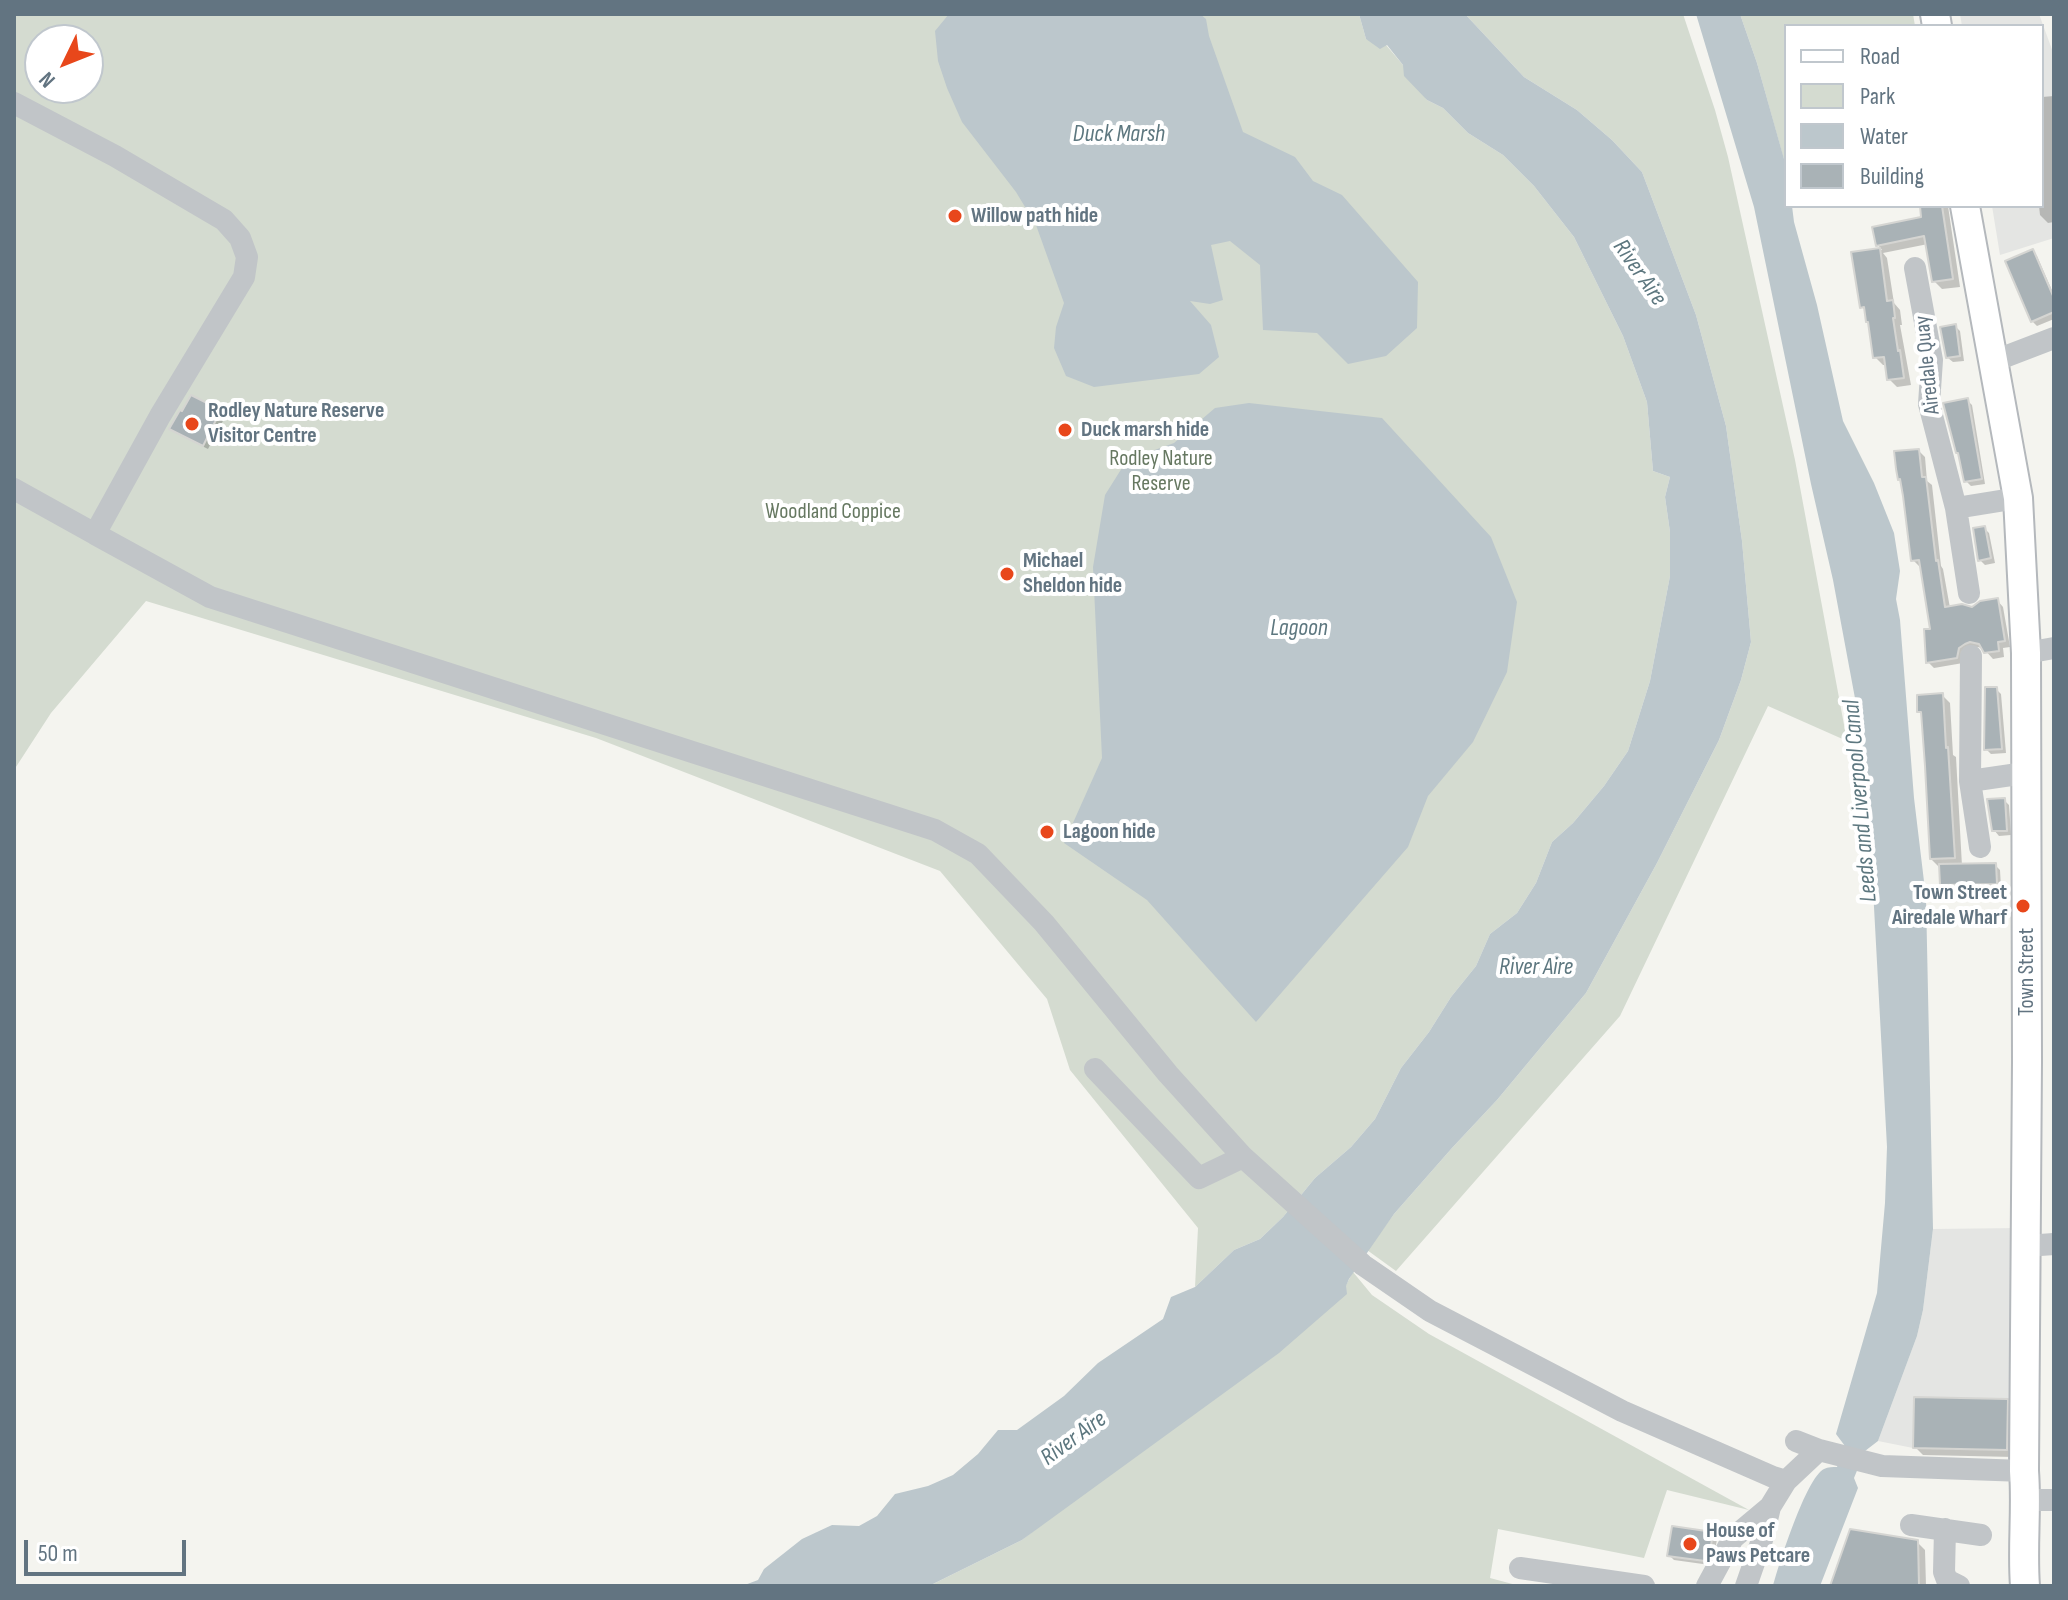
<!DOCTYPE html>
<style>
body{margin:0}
#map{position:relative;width:2068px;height:1600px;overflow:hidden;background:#f4f4ef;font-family:"Sofia Sans Condensed",sans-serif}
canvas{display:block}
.frame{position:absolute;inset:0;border:16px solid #627481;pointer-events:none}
.legend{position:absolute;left:1784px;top:24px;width:260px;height:184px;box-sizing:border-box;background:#fff;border:2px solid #c0c7cd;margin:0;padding:10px 14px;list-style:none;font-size:24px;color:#627481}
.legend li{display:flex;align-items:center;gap:16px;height:40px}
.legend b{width:40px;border:2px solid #c0c7cd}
.north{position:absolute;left:24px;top:24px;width:80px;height:80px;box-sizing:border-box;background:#fff;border:2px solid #c0c7cd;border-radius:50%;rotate:227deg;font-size:22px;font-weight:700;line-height:32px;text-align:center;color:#627481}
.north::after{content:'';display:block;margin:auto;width:28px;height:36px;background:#e8471b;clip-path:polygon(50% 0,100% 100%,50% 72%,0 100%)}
.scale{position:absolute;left:24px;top:1540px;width:162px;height:36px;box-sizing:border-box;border:4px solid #627481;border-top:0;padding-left:10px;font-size:24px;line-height:28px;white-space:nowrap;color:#627481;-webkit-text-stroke:6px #fff;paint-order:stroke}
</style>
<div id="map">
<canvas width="2068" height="1600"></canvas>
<div class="frame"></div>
<ul class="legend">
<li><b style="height:10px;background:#fff"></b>Road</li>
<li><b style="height:22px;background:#d4dbd0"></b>Park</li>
<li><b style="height:22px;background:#bcc7cc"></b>Water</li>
<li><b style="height:22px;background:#a9b2b6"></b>Building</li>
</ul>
<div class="north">N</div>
<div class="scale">50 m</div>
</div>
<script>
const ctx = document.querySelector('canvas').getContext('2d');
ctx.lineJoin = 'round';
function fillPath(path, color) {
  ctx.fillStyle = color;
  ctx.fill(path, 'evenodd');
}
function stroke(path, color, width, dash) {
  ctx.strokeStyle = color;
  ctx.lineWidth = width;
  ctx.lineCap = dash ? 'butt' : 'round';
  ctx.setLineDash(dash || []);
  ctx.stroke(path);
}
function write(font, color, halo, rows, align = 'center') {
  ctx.font = font + ' "Sofia Sans Condensed",sans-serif';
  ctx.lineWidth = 8;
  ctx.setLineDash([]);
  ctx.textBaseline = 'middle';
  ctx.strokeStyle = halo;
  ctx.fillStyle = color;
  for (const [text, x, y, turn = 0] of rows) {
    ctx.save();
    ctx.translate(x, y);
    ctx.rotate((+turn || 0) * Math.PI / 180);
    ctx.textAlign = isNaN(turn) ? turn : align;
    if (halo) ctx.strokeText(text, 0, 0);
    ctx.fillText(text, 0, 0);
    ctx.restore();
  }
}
const built = new Path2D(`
 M 1960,14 L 2039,14 L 2054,55 L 2054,238 L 2000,255 L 1992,206 L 2042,206 L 2042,26 L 1962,26 Z
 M 2019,1228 L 2013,1450 L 1913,1448 L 1878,1441 L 1917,1336 L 1923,1310 L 1933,1229 Z`);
const green = new Path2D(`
 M 14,14 L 1359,14 L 1366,39 L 1386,45 L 1403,65 L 1427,100 L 1443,108 L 1468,133 L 1503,155 L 1534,186 L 1574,237 L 1623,336 L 1647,402 L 1653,471 L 1670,477 L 1665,497 L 1670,532 L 1670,576 L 1650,681 L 1628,751 L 1604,786 L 1573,823 L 1552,842 L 1536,883 L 1517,913 L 1490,934 L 1476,966 L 1451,997 L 1429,1032 L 1401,1068 L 1375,1119 L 1351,1147 L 1315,1178 L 1283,1217 L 1260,1239 L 1234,1250 L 1195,1287 L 1198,1228 L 1070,1070 L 1047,999 L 940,871 L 596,738 L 146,601 L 51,713 L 14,770 ZM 40,40 L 88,40 L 88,88 L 40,88 Z
 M 1465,14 L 1683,14 L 1715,110 L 1728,157 L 1795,460 L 1847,741 L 1768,706 L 1620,1016 L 1396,1271 L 1367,1250 L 1394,1214 L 1452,1148 L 1497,1100 L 1586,993 L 1657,863 L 1719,740 L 1741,680 L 1751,642 L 1742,541 L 1726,426 L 1696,315 L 1642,172 L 1612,140 L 1577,110 L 1524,77 Z
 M 1740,14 L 1913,14 L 1915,26 L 1786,26 L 1786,167 L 1757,63 Z
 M 1353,1272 L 1372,1295 L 1429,1334 L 1749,1510 L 1667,1490 L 1644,1558 L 1498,1529 L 1490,1578 L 1520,1586 L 929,1586 L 1022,1540 L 1346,1285 Z`);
const water = new Path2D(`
 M 949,14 L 1200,14 L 1206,19 L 1209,36 L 1243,132 L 1295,157 L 1313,181 L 1342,195 L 1418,282 L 1417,328 L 1386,356 L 1348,364 L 1317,333 L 1263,330 L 1260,265 L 1230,241 L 1211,245 L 1223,300 L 1210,304 L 1190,301 L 1211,325 L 1219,357 L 1199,374 L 1094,387 L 1066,376 L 1054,348 L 1056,327 L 1064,303 L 1036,225 L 1016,192 L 962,122 L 947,88 L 938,61 L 935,31 Z
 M 1359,14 L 1465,14 L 1524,77 L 1577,110 L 1612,140 L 1642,172 L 1696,315 L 1726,426 L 1742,541 L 1751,642 L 1741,680 L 1719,740 L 1657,863 L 1586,993 L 1497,1100 L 1452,1148 L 1394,1214 L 1349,1279 L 1346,1286 L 1347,1294 L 1279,1353 L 1022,1540 L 937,1582 L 929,1586 L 742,1586 L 758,1580 L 764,1569 L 802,1539 L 832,1525 L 859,1526 L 877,1516 L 895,1494 L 928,1486 L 953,1475 L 978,1454 L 998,1430 L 1017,1430 L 1064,1396 L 1098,1363 L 1163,1319 L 1171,1297 L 1195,1287 L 1234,1250 L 1260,1239 L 1283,1217 L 1315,1178 L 1351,1147 L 1375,1119 L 1401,1068 L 1429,1032 L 1451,997 L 1476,966 L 1490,934 L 1517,913 L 1536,883 L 1552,842 L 1573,823 L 1604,786 L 1628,751 L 1650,681 L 1670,576 L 1670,532 L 1665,497 L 1670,477 L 1653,471 L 1647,402 L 1623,336 L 1574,237 L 1534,186 L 1503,155 L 1468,133 L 1443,108 L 1427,100 L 1404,76 L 1403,65 L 1387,45 L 1380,49 L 1366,39 Z
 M 1696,14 L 1740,14 L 1757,63 L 1786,166 L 1786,206 L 1792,206 L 1794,222 L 1817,305 L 1843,421 L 1874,483 L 1894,533 L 1900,571 L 1896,599 L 1900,620 L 1914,798 L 1926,898 L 1933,1229 L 1923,1310 L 1917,1336 L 1878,1441 L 1865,1451 L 1854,1478 L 1858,1488 L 1820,1586 L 1773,1586 C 1779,1564 1806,1478 1824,1469 C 1828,1467 1833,1467 1837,1467 L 1845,1446 L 1836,1434 L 1877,1293 L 1885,1203 L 1887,1147 L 1867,778 L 1857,709 L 1833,580 L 1811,484 L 1754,207 Z
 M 1249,403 L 1382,418 L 1491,537 L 1517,602 L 1507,672 L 1473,742 L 1428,796 L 1408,847 L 1256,1022 L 1147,900 L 1064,843 L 1102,758 L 1093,567 L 1105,495 L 1127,460 L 1174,443 L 1215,408 Z`);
const shadow = new Path2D(`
 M 2054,96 L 2054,222 L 2048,223 L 2040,215 L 2039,206 L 2042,206 L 2042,97 Z
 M 1922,206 L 1948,206 L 1960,287 L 1942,289 L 1934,281 L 1928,244 L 1883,253 L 1887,258 L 1894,303 L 1900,310 L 1902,325 L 1900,325 L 1911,385 L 1897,387 L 1889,379 L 1887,365 L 1883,365 L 1875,357 L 1866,311 L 1862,307 L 1853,253 L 1882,250 L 1878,245 L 1924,219 Z
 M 2032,251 L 2037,256 L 2054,295 L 2054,319 L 2037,326 L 2032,321 Z
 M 1955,326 L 1960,331 L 1964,361 L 1953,362 L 1948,358 Z
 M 1967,400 L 1972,405 L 1985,484 L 1971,486 L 1966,481 Z
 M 220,412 L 225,417 L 208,449 L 176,433 L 172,428 Z
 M 1919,451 L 1925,457 L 1927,481 L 1932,485 L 1941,566 L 1943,569 L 1950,608 L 1972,609 L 1997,600 L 2003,607 L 2010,647 L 2003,648 L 2004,657 L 1993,659 L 1984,649 L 1978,647 L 1971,649 L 1963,663 L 1934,668 L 1928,662 L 1933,631 L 1922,566 L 1919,566 L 1913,560 Z
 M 1984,528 L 1989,533 L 1995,563 L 1985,565 L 1980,560 Z
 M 1996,689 L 2001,694 L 2006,753 L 1991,754 L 1986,749 Z
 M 1942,695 L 1950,703 L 1953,755 L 1956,757 L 1962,866 L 1995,865 L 2000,870 L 2001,888 L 1947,889 L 1942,884 L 1939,867 L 1931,859 L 1923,714 L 1919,711 Z
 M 2004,800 L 2009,805 L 2011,835 L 1999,836 L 1994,830 Z
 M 2007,1401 L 2015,1409 L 2014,1457 L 1923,1455 L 1915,1447 Z
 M 1712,1534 L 1717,1539 L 1714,1557 L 1710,1565 L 1674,1560 L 1669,1555 Z
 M 1917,1542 L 1925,1550 L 1926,1586 L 1832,1586 Z`);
const building = new Path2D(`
 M 1920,206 L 1942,206 L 1953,279 L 1932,282 L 1924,236 L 1876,246 L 1872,227 L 1921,217 Z
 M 1880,248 L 1887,301 L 1893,300 L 1895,318 L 1893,318 L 1898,351 L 1900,350 L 1904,378 L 1887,380 L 1884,357 L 1873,358 L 1868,322 L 1866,322 L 1864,307 L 1860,308 L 1851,252 Z
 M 2033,249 L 2054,298 L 2054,312 L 2031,322 L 2005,261 Z
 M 1956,324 L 1960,356 L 1946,358 L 1940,327 Z
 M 191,395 L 221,410 L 203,446 L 169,429 L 180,410 L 182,411 Z
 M 1968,398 L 1982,479 L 1964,482 L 1958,453 L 1956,453 L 1943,403 Z
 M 1919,449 L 1922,477 L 1926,477 L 1936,561 L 1938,560 L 1945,607 L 1962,604 L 1972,607 L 1980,601 L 1998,598 L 2005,641 L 1998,642 L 1999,651 L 1984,653 L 1979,644 L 1970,642 L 1965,644 L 1959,648 L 1957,658 L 1926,663 L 1924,629 L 1930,629 L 1919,560 L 1911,561 L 1903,496 L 1900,479 L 1898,480 L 1896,469 L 1894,451 Z
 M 1985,526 L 1991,558 L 1978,561 L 1973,528 Z
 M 1985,687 L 1997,687 L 2002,749 L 1984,750 Z
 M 1943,693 L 1946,748 L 1948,747 L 1955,858 L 1930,859 L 1925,766 L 1921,712 L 1917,712 L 1917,695 Z
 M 2005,798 L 2007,831 L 1992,831 L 1987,799 Z
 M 1996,863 L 1997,884 L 1940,885 L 1939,864 Z
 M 1914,1397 L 2008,1399 L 2007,1450 L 1913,1448 Z
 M 1672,1526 L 1713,1532 L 1710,1552 L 1705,1561 L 1667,1556 Z
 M 1850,1529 L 1918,1540 L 1919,1586 L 1830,1586 Z`);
const minor = new Path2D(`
 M 14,103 L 115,156 L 224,220 L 240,238 L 247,257 L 244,277 L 160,416 L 95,534 L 210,597 L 935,830 L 978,854 L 1044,923 L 1168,1074 L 1243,1157 L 1363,1265 L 1430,1311 L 1622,1411 L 1773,1477 L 1786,1481 L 1819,1450
 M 1915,268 L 1932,360 L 1929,404 L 1956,508 L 1969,593
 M 1994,361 L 2054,338
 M 14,489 L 95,534
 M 1956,508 L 2018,498
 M 2026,653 L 2054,648
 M 1971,656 L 1970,781 L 1980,847
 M 1970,781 L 2025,773
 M 1095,1069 L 1199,1178 L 1243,1157
 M 2026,1246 L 2054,1244
 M 1796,1441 L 1819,1450 L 1882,1466 L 2024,1471
 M 2026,1500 L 2054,1500
 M 1911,1525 L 1981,1535
 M 1945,1529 L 1944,1572 L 1947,1580 L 1959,1586
 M 1520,1568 L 1644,1586
 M 1707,1586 L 1733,1538 L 1770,1507 L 1786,1481
 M 1746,1586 L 1763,1537 L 1770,1507`);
const major = new Path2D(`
 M 1935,14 L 1937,26
 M 1965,206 L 2018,498 L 2026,653 L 2027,1062 L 2024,1471 C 2027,1509 2022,1547 2025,1586`);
const markers = [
 [955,216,8,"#e8471b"],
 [192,424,8,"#e8471b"],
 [1065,430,8,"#e8471b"],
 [1007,574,8,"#e8471b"],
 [1047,832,8,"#e8471b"],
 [2023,906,8,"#e8471b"],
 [1690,1544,8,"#e8471b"]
];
const poiNames = [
 ["Willow path hide",971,216],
 ["Rodley Nature Reserve",208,411],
 ["Visitor Centre",208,436],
 ["Duck marsh hide",1081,430],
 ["Michael",1023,561],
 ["Sheldon hide",1023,586],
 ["Lagoon hide",1063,832],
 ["Town Street",2007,893,"right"],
 ["Airedale Wharf",2007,918,"right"],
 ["House of",1706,1531],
 ["Paws Petcare",1706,1556]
];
const streetNames = [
 ["Airedale Quay",1928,365,-96],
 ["Town Street",2027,972,-90]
];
const parkNames = [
 ["Rodley Nature",1161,459],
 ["Reserve",1161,484],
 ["Woodland Coppice",833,512]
];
const waterNames = [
 ["Duck Marsh",1119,135],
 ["River Aire",1639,273,55],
 ["Lagoon",1299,629],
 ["Leeds and Liverpool Canal",1861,801,-95],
 ["River Aire",1536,968],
 ["River Aire",1074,1439,-36]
];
fillPath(built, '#e4e5e3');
fillPath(green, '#d4dbd0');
fillPath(water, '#bcc7cc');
fillPath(shadow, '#0003');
fillPath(building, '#a9b2b6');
stroke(building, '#d5d5d2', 2);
stroke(major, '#b4b8bc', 32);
stroke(minor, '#c1c5c8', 22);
stroke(major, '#fff', 28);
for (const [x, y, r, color] of markers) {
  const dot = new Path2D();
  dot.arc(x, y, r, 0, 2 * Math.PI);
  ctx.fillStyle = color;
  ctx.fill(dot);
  stroke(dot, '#fff', 3);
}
write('bold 22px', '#627481', '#fff', poiNames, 'left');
write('22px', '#627481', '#fff', streetNames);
write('22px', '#667861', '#fff', parkNames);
write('italic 24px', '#5d777f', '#fff', waterNames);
</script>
